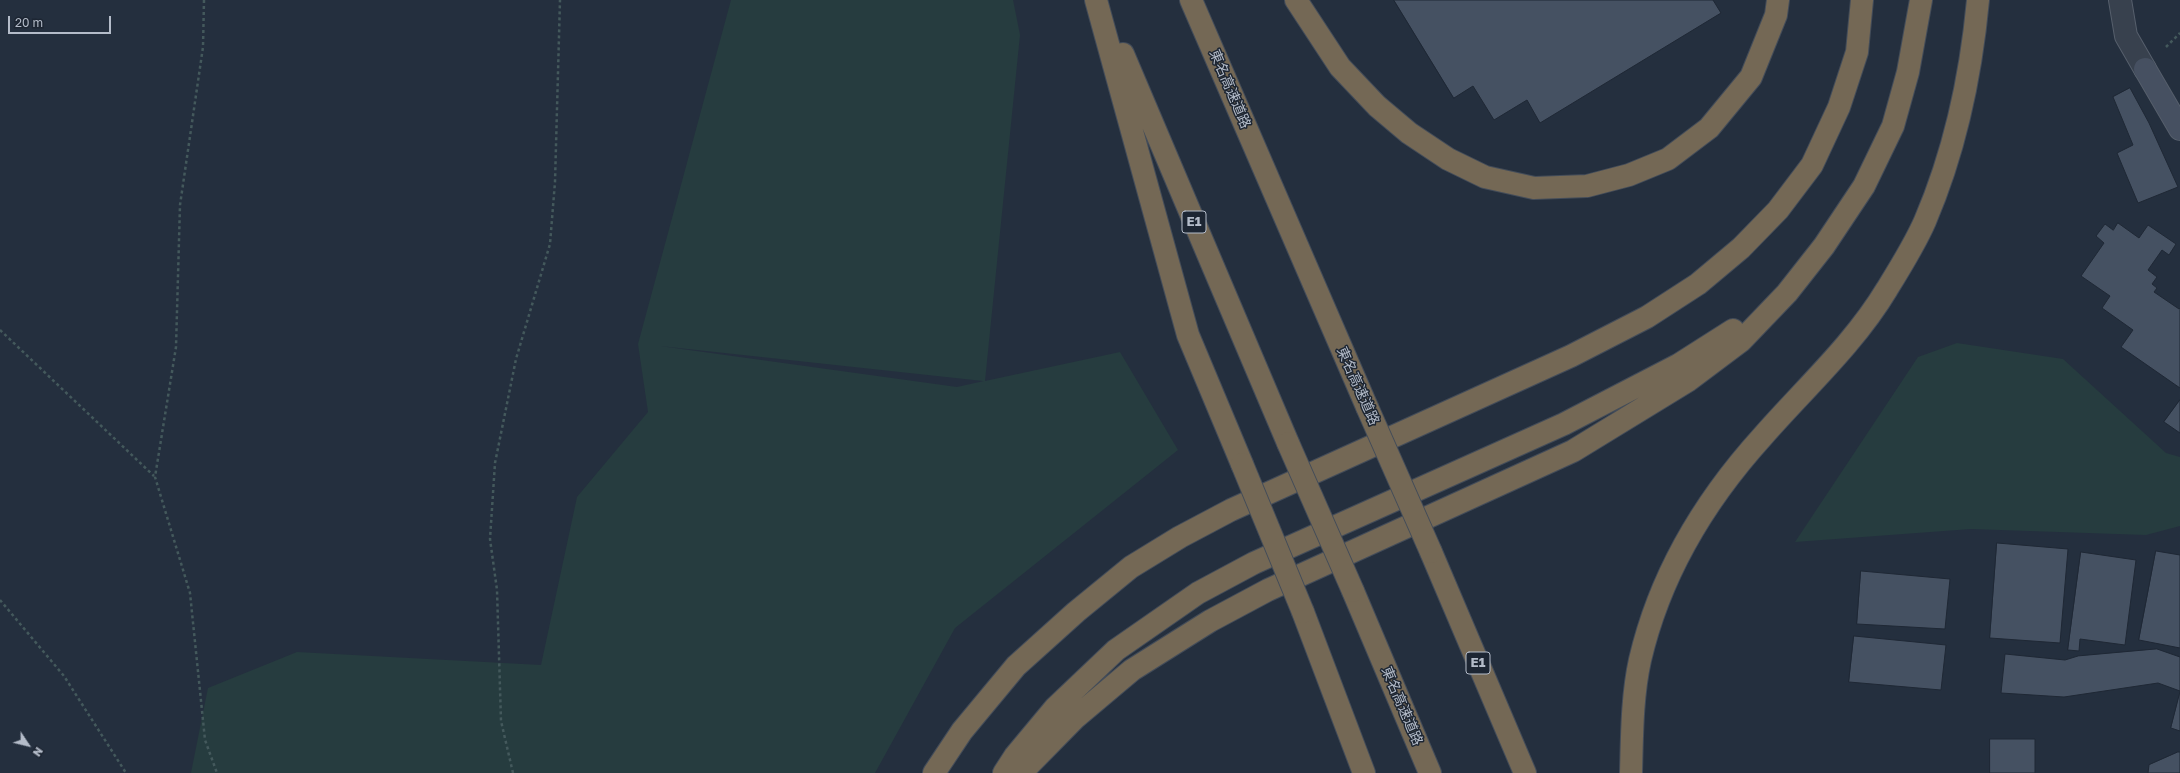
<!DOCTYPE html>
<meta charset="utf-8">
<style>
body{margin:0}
#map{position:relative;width:2180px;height:773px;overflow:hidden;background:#242f3e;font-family:"Golos Text",sans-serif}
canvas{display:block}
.north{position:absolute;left:8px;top:725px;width:40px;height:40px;-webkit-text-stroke:3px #1d2633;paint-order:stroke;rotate:125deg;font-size:11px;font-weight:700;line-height:16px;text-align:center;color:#b4bcc9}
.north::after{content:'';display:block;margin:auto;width:14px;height:18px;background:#b4bcc9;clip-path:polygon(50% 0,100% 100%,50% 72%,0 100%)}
.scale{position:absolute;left:8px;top:16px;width:103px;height:18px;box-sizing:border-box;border:2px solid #b4bcc9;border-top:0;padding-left:5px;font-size:12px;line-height:14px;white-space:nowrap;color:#b4bcc9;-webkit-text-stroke:3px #1d2633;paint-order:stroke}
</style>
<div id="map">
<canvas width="2180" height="773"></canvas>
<div class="north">N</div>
<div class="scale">20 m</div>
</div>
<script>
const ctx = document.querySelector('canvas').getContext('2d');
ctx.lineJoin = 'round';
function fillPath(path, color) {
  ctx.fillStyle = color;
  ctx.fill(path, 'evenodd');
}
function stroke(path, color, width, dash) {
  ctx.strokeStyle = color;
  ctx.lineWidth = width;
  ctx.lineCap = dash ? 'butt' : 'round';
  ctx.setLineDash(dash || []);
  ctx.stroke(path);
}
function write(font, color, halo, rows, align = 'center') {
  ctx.font = font + ' "Golos Text","Noto Sans JP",sans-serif';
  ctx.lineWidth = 3;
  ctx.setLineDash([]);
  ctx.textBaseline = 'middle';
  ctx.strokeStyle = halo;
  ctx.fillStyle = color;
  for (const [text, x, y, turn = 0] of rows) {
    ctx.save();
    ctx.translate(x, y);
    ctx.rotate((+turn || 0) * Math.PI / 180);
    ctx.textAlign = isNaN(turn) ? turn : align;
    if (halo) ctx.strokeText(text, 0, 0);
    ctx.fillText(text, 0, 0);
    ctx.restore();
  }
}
const green = new Path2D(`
 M 731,0 L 1013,0 L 1020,35 L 985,381 L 1120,352 L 1178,450 L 955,628 L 875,773 L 191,773 L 208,688 L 297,652 L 541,665 L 577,497 L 648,412 L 638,344 ZM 660,346 L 983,381 L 984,381 L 957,387 Z
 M 1957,343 L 2063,359 L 2166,453 L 2180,457 L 2180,526 L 2146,535 L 1971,529 L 1795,542 L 1918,357 Z`);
const building = new Path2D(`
 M 1394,0 L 1713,0 L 1721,13 L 1540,123 L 1527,100 L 1494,120 L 1473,86 L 1454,98 Z
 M 2130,88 L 2149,123 L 2178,187 L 2138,203 L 2117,153 L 2133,145 L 2113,97 Z
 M 2118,223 L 2139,238 L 2148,225 L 2176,244 L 2169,255 L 2162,250 L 2148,270 L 2157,277 L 2152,284 L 2157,288 L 2154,292 L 2179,309 L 2180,308 L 2180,388 L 2121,347 L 2133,330 L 2102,308 L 2110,296 L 2081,276 L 2104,243 L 2096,236 L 2105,224 L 2113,230 Z
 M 2180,400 L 2180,433 L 2164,422 Z
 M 1997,543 L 2068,549 L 2060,643 L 1990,638 Z
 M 2156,551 L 2180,555 L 2180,648 L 2139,640 Z
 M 2081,552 L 2136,560 L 2125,645 L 2080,639 L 2079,651 L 2068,650 Z
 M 1861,571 L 1950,579 L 1945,629 L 1857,624 Z
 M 1854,636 L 1946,645 L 1941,690 L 1849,682 Z
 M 2157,649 L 2180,657 L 2180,691 L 2158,683 L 2064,697 L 2001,693 L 2005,654 L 2065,660 L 2078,656 Z
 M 2180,692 L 2180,731 L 2171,728 Z
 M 1990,739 L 2035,739 L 2035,773 L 1990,773 Z
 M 2178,752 L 2180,752 L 2180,773 L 2148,773 L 2149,765 Z`);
const path = new Path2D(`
 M 204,0 L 203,47 L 180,205 L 176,347 L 155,477 L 190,593 L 205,740 L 217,773
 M 2166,47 L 2180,33
 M 0,330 L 154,476
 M 0,600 L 64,676 L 126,773
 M 513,773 L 501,721 L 497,590 L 490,539 L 495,463 L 516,359 L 550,244 L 555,182 L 560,0`);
const street = new Path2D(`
 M 2120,0 L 2126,36 L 2145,69`);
const secondary = new Path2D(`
 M 2145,69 L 2180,129`);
const highway = new Path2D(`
 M 1096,0 L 1188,335 L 1242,464
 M 1191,0 L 1367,407
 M 1296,0 L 1340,67 L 1377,106 L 1409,133 L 1448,159 L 1485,177 L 1534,188 L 1587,186 L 1629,175 L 1668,159 L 1709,128 L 1751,77 L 1776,15 L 1778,0
 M 1123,54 L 1288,443
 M 1431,552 L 1525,773
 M 1353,591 L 1430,773
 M 1303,612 L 1364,773
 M 934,773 L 962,731 L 1016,666 L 1076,612 L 1131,567 L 1180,537 L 1231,510 L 1571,356 L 1647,317 L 1698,284 L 1741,248 L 1778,210 L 1812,165 L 1839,107 L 1857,52 L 1862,0
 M 1004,773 L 1015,756 L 1055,708 L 1116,650 L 1198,593 L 1254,563 L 1564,424 L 1678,365 L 1733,330
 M 1021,773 L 1075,718 L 1132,670 L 1210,621 L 1268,590 L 1573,451 L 1689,380 L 1741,341 L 1787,293 L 1824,246 L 1864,186 L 1893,126 L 1908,72 L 1921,0
 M 1631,773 C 1632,736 1632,696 1640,660 C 1660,574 1704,501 1763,436 C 1805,388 1854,344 1887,289 C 1900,268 1915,244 1925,221 C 1955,151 1971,75 1978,0`);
const highwayBridge = new Path2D(`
 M 1367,407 L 1431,552
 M 1288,443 L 1353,591
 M 1242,464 L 1303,612`);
const shields = [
 [1194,222,24],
 [1478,663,24]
];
const shieldNames = [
 ["E1",1194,222],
 ["E1",1478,663]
];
const streetNames = [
 ["東名高速道路",1230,89,67],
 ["東名高速道路",1358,386,66],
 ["東名高速道路",1402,706,67]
];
fillPath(green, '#263c3f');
fillPath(building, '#455162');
stroke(building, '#1f2835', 1);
stroke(street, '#565f6c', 24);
stroke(secondary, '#565f6c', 24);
stroke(highway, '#434c59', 24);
stroke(path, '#44595c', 2.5, [3, 3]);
stroke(street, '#38414e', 22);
stroke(secondary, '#465061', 22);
stroke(highway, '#746855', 22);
stroke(highwayBridge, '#434c59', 24, []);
stroke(highwayBridge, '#746855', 22);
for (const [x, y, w] of shields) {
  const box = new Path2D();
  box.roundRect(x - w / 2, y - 11, w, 22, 3);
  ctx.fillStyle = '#1d2633';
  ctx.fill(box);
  stroke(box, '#b4bcc9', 1);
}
write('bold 13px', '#b4bcc9', null, shieldNames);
write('14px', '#b4bcc9', '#1d2633', streetNames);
</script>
